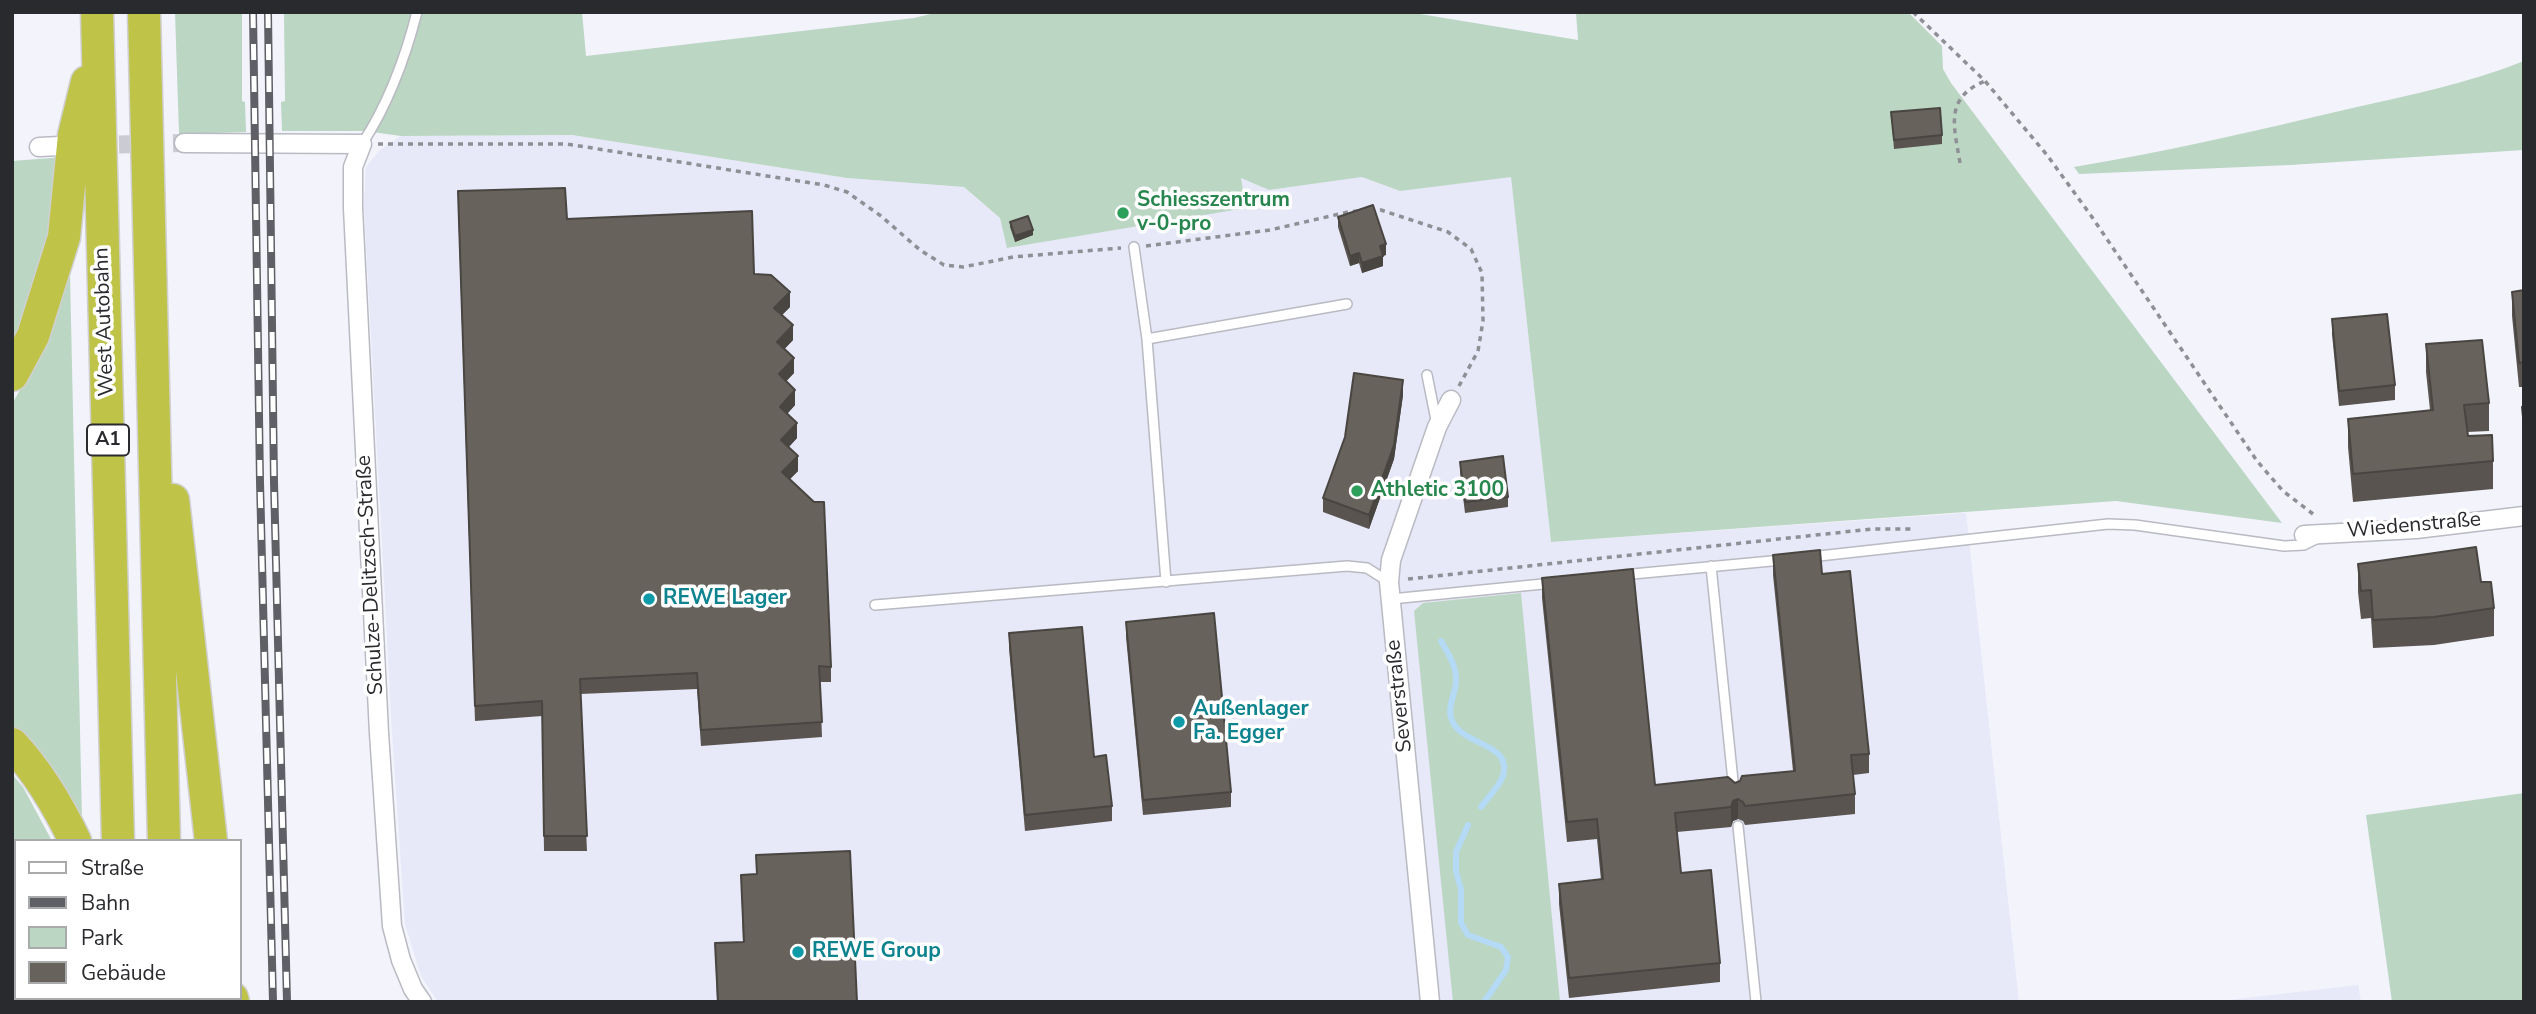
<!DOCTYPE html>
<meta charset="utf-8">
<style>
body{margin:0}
#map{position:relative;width:2536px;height:1014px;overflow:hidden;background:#f3f3fc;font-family:"Nunito Sans",sans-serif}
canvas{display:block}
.frame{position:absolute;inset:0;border:14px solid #292a2d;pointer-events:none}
.legend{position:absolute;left:14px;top:839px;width:228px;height:161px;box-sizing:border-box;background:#fff;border:2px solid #a9aaab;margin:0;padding:9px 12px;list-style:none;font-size:21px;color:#292a2d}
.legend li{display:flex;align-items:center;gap:14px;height:35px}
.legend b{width:35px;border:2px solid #a9aaab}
</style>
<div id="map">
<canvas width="2536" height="1014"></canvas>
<div class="frame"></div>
<ul class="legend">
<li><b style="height:9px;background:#fff"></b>Straße</li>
<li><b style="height:9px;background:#5f6065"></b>Bahn</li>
<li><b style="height:19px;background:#bbd6c3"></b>Park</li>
<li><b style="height:19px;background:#68625d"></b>Gebäude</li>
</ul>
</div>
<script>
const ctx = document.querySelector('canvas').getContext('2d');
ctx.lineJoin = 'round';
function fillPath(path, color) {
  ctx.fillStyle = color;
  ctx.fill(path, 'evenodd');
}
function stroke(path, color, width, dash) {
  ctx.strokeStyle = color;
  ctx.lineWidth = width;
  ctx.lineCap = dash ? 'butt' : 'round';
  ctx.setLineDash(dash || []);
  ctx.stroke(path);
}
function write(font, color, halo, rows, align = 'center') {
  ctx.font = font + ' "Nunito Sans",sans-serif';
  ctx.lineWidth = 7;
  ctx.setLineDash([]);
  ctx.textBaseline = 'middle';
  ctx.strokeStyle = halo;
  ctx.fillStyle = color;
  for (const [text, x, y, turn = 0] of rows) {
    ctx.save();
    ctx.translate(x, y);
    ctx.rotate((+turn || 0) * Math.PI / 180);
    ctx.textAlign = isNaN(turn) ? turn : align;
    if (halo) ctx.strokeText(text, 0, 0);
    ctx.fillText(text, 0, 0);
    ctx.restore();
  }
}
const built = new Path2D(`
 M 572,135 L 847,178 L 964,187 L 1000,218 L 1008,248 L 1246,207 L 1241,178 L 1269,190 L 1362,177 L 1400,191 L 1511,176 L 1551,542 L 1966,513 L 2019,1002 L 438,1002 L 421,976 L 405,924 L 392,731 L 364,205 L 366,167 L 380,150 L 401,136 Z
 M 2358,985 L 2361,1002 L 2212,1002 Z`);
const green = new Path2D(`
 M 175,12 L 242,12 L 242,101 L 245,102 L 246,132 L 179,134 Z
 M 284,12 L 582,12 L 586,56 L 914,18 L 939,12 L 1408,12 L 1578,40 L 1576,12 L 1908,12 L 1942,46 L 1943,69 L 1951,83 L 2282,523 L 2116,501 L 1551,542 L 1511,177 L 1400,191 L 1362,177 L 1269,190 L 1241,178 L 1246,208 L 1007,248 L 1000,218 L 964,187 L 847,178 L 572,135 L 401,136 L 365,131 L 282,131 L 281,102 L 285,101 Z
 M 2524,61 L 2524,150 L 2290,165 L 2079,174 L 2074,167 C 2165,152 2255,131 2344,110 C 2405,96 2466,84 2524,61 Z
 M 64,157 L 44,267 L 12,356 L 12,161 Z
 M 70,275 L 82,820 L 12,729 L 12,404 L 33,367 Z
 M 1521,593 L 1560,1002 L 1453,1002 L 1414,611 L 1423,603 Z
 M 12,774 L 23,787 L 52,841 L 16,841 L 16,998 L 87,998 L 87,1002 L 12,1002 Z
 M 2524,793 L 2524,1002 L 2392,1002 L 2366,815 Z`);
const stream = new Path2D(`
 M 1441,641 C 1448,653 1457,667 1456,681 C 1456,693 1447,706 1451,718 C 1459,745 1508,742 1504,771 C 1503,783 1488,797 1481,807
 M 1468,825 L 1456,852 L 1456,872 L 1461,889 L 1461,923 L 1468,935 L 1501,947 L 1508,957 L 1506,970 L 1484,1002`);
const minorTunnel = new Path2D(`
 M 92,145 L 184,143`);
const path = new Path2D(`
 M 1913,12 L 1985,81 L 2047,155 L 2092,217 L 2257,461 L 2283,491 L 2313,514
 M 378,144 L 567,144 L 824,185 L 847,192 L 881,216 L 920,250 L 944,265 L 963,267 L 1013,257 L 1121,248
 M 1960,163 C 1954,126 1944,98 1985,81
 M 1370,211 L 1381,210 L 1448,232 L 1471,249 L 1482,273 L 1483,321 L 1478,351 L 1459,386
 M 1146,246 L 1270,230 L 1348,212 L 1359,211
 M 1408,579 L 1872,529 L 1912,529`);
const service = new Path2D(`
 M 362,144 C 389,103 405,59 417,12
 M 1134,247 L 1147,339 L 1166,582
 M 1147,339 L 1347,304
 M 1427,375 L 1437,425
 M 1810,557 L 2108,524 L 2135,525 L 2284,546 L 2304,545 L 2316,539
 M 1711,566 L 1734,791
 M 1622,575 L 1782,560
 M 1391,599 L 1553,583
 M 875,605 L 1347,566 L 1367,568 L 1389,582
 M 1738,826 L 1756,1002`);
const minor = new Path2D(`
 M 184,143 L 362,144 L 353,167 L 353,208 L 379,733 L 392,926 L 401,960 L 413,989 L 422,1002
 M 39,147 L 60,146
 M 2304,535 L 2416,529 L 2524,516
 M 1430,1002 L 1389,582 L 1391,560 L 1437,427 L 1451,400`);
const motorway = new Path2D(`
 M 97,12 L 118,841
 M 144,12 L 164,841
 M 12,375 L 33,336 L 64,237 L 74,135 L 87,82
 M 173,500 L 211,841
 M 12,744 C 39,773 58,805 75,841
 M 110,998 L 110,1002
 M 168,998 L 168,1002
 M 232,998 L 233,1002`);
const rail = new Path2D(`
 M 253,12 L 260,482 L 273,1002
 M 268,12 L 274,482 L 287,1002`);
const wall = new Path2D(`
 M 1891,112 L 1942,135 L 1942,144 L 1894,149 Z
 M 458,206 L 567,219 L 790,307 L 782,315 L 793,340 L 784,349 L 794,373 L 786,381 L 795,405 L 787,414 L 797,438 L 789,447 L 798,471 L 790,479 L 831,667 L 831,682 L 820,682 L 822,737 L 701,746 L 697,689 L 580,694 L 587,851 L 544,851 L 542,716 L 475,721 Z
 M 1338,217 L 1386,255 L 1383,256 L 1383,266 L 1362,273 L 1359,263 L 1350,266 L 1338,227 Z
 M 1010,222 L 1033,235 L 1015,242 L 1010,227 Z
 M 2524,290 L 2524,387 L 2519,387 L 2512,316 L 2512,292 Z
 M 2332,319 L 2395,385 L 2395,400 L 2339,406 L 2332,334 Z
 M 2426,344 L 2489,403 L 2489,431 L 2467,432 L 2468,436 L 2493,461 L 2493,489 L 2353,502 L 2348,447 L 2348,419 L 2430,410 L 2426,372 Z
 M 1403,395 L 1394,459 L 1369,529 L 1323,512 L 1323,498 Z
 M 2524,406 L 2524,451 L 2522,431 L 2522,407 Z
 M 1460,462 L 1508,497 L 1508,507 L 1465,513 L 1460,472 Z
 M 1773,555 L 1822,574 L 1869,754 L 1869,773 L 1853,775 L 1855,794 L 1855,814 L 1745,825 L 1743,821 L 1738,819 L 1733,821 L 1731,827 L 1677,832 L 1681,873 L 1720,963 L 1720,982 L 1569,998 L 1559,904 L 1559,884 L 1601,880 L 1597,839 L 1567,842 L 1542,598 L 1542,578 L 1655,785 L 1735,783 L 1793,771 L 1773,575 Z
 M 2358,564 L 2481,582 L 2494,608 L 2494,636 L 2434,645 L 2373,648 L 2371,618 L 2361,619 L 2358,592 Z
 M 1126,622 L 1231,792 L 1231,807 L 1143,815 L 1126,637 Z
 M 1009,633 L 1094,757 L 1112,806 L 1112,821 L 1025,831 L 1009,648 Z
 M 756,855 L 857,1002 L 717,1002 L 715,943 L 743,942 L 741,875 L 756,874 Z`);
const shadedWall = new Path2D(`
 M 1033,230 L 1033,235 L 1015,242 L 1015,236 Z
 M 1386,244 L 1386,255 L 1380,256 L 1380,246 Z
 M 1359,253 L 1359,263 L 1350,266 L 1350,256 Z
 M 1383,256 L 1383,266 L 1362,273 L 1362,263 Z
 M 790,292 L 790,307 L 774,323 L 774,308 Z
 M 793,325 L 793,340 L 777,357 L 777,342 Z
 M 794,358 L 794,373 L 779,389 L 779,374 Z
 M 1403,380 L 1403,395 L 1394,459 L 1369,529 L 1369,515 Z
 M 795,390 L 795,405 L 780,422 L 780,407 Z
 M 797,423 L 797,438 L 781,455 L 781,440 Z
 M 798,456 L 798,471 L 782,487 L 782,472 Z
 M 1738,799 L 1738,819 L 1733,821 L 1731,827 L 1731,807 L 1733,801 Z`);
const building = new Path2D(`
 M 1940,108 L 1942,135 L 1894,140 L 1891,112 Z
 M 565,188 L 567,219 L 752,211 L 754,274 L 771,275 L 790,292 L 774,308 L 793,325 L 777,342 L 794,358 L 779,374 L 795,390 L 780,407 L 797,423 L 781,440 L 798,456 L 782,472 L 814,502 L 824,502 L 831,667 L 819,666 L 822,722 L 701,730 L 697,673 L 580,679 L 587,836 L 544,836 L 542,701 L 475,706 L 458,191 Z
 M 1373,205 L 1386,244 L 1380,246 L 1383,256 L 1362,263 L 1359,253 L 1350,256 L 1338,217 Z
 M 1028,216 L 1033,230 L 1015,236 L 1010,222 Z
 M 2524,290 L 2524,362 L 2519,363 L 2512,292 Z
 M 2387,314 L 2395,385 L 2339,391 L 2332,319 Z
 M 2482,340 L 2489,403 L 2464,405 L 2468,436 L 2492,435 L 2493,461 L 2353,474 L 2348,419 L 2433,410 L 2426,344 Z
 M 1354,373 L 1403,380 L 1394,445 L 1369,515 L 1323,498 L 1345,437 Z
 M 2524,406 L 2524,427 L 2522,407 Z
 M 1503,456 L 1508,497 L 1465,502 L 1460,462 Z
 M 2476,547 L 2481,582 L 2491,582 L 2494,608 L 2434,617 L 2373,620 L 2371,590 L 2361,591 L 2358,564 Z
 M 1820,550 L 1822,574 L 1850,571 L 1869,754 L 1851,755 L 1855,794 L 1745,806 L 1743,802 L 1738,799 L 1733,801 L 1731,807 L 1675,813 L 1681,873 L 1711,870 L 1720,963 L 1569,978 L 1559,884 L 1603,879 L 1597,819 L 1567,822 L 1542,578 L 1633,569 L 1655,785 L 1728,777 L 1735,783 L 1740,781 L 1742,776 L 1795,771 L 1773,555 Z
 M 1214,613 L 1231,792 L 1143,800 L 1126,622 Z
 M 1082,627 L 1094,757 L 1106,755 L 1112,806 L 1025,815 L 1009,633 Z
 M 850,851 L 857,1002 L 718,1002 L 715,943 L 744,942 L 741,875 L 757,874 L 756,855 Z`);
const markers = [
 [1123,213,7,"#2e9e5b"],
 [1357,491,7,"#2e9e5b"],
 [649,599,7,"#0f9aa8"],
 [1179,722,7,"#0f9aa8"],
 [798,952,7,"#0f9aa8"]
];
const shields = [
 [108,440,42]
];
const shieldNames = [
 ["A1",108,440]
];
const leisureNames = [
 ["Schiesszentrum",1137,201],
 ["v-0-pro",1137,225],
 ["Athletic 3100",1371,491]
];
const streetNames = [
 ["West Autobahn",105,322,-92],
 ["Wiedenstraße",2414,526,-5],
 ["Schulze-Delitzsch-Straße",371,575,-93],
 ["Severstraße",1400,696,-96]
];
const cultureNames = [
 ["REWE Lager",663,599],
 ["Außenlager",1193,710],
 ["Fa. Egger",1193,734],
 ["REWE Group",812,952]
];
fillPath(built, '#e7e8f8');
fillPath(green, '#bbd6c3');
stroke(stream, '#b4daf5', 6);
stroke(minorTunnel, '#cbcbd3', 18, [18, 9]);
stroke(service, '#b9bac2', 12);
stroke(minor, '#b9bac2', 21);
stroke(motorway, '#d0d0d1', 35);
stroke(path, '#8f9096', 3.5, [5, 5]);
stroke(service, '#fff', 9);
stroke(minor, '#fff', 18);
stroke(motorway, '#bfc347', 32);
stroke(rail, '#5f6065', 8);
stroke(rail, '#fff', 5, [16]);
fillPath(wall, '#595450');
fillPath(shadedWall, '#494541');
fillPath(building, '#68625d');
stroke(building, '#494541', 2);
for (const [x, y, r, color] of markers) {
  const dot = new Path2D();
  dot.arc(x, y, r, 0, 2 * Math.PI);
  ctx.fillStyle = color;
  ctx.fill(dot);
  stroke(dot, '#fff', 2.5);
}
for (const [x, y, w] of shields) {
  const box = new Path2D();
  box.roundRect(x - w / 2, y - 15.5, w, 31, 5);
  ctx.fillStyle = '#fff';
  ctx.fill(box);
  stroke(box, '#292a2d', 2);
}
write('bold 19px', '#292a2d', null, shieldNames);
write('bold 21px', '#27864d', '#fff', leisureNames, 'left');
write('21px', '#292a2d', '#fff', streetNames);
write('bold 21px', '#0d838f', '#fff', cultureNames, 'left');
</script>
